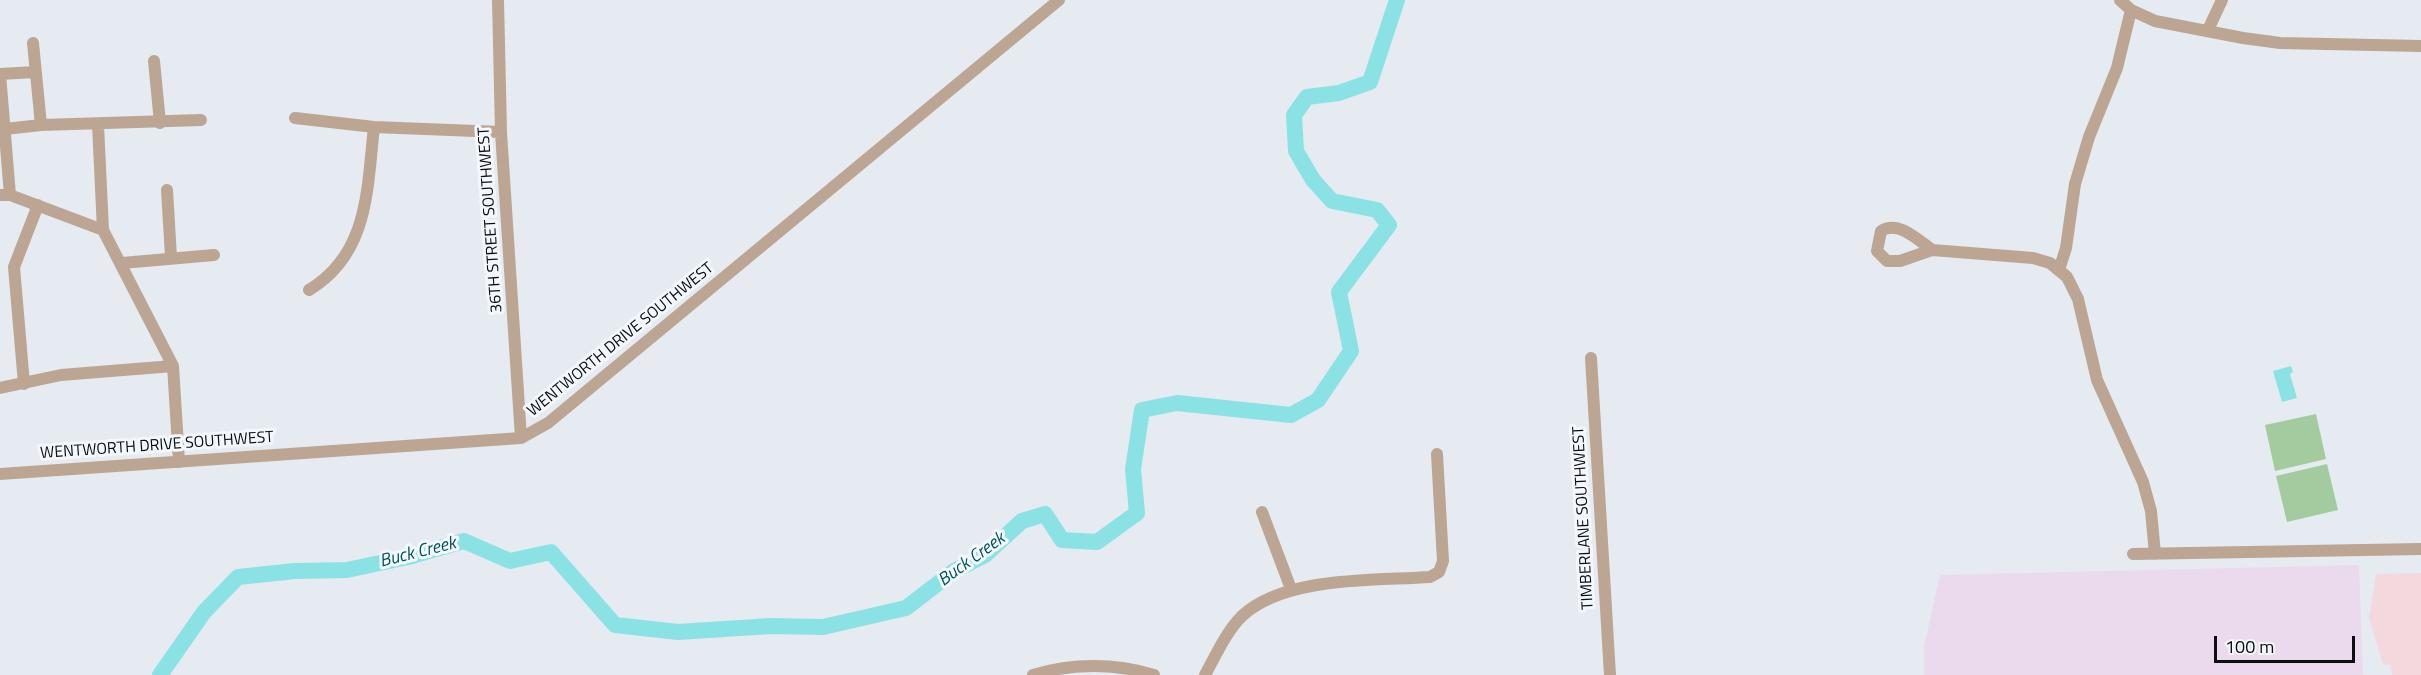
<!DOCTYPE html>
<style>
body{margin:0}
#map{position:relative;width:2421px;height:675px;overflow:hidden;background:#e6ebf1;font-family:"Titillium Web",sans-serif}
canvas{display:block}
.scale{position:absolute;left:2214px;top:636px;width:141px;height:27px;box-sizing:border-box;border:3px solid #0d0e10;border-top:0;padding-left:8px;font-size:18px;line-height:21px;white-space:nowrap;color:#0d0e10;-webkit-text-stroke:4px #f3f8fe;paint-order:stroke}
</style>
<div id="map">
<canvas width="2421" height="675"></canvas>
<div class="scale">100 m</div>
</div>
<script>
const ctx = document.querySelector('canvas').getContext('2d');
ctx.lineJoin = 'round';
function fillPath(path, color) {
  ctx.fillStyle = color;
  ctx.fill(path, 'evenodd');
}
function stroke(path, color, width, dash) {
  ctx.strokeStyle = color;
  ctx.lineWidth = width;
  ctx.lineCap = dash ? 'butt' : 'round';
  ctx.setLineDash(dash || []);
  ctx.stroke(path);
}
function write(font, color, halo, rows, align = 'center') {
  ctx.font = font + ' "Titillium Web",sans-serif';
  ctx.lineWidth = 6;
  ctx.setLineDash([]);
  ctx.textBaseline = 'middle';
  ctx.strokeStyle = halo;
  ctx.fillStyle = color;
  for (const [text, x, y, turn = 0] of rows) {
    ctx.save();
    ctx.translate(x, y);
    ctx.rotate((+turn || 0) * Math.PI / 180);
    ctx.textAlign = isNaN(turn) ? turn : align;
    if (halo) ctx.strokeText(text, 0, 0);
    ctx.fillText(text, 0, 0);
    ctx.restore();
  }
}
const commercial = new Path2D(`
 M 2421,573 L 2421,675 L 2392,675 L 2390,665 L 2383,665 L 2369,618 L 2376,574 Z`);
const industrial = new Path2D(`
 M 2359,565 L 2363,675 L 1924,675 L 1924,646 L 1940,575 Z`);
const green = new Path2D(`
 M 2316,414 L 2326,459 L 2275,471 L 2265,425 Z
 M 2327,464 L 2338,510 L 2287,522 L 2276,476 Z`);
const water = new Path2D(`
 M 2291,366 L 2293,372 L 2290,374 L 2297,398 L 2282,402 L 2273,371 Z`);
const river = new Path2D(`
 M 160,675 L 204,612 L 238,577 L 295,571 L 347,570 L 408,557 L 464,541 L 510,561 L 551,552 L 615,625 L 678,632 L 771,626 L 823,627 L 906,608 L 954,571 L 985,555 L 1022,521 L 1045,514 L 1062,540 L 1097,542 L 1137,513 L 1133,469 L 1142,410 L 1177,403 L 1291,415 L 1318,400 L 1351,351 L 1339,292 L 1389,225 L 1377,210 L 1332,201 L 1313,180 L 1296,151 L 1294,115 L 1307,97 L 1339,93 L 1370,82 L 1397,0`);
const minor = new Path2D(`
 M 498,0 L 501,132 L 521,438
 M 2120,0 L 2131,10 L 2155,21 L 2243,38 L 2280,43 L 2421,46
 M 2208,30 L 2222,0
 M 33,43 L 41,125
 M 154,61 L 160,123
 M 0,74 L 10,195
 M 0,74 L 35,72
 M 295,118 L 374,127 L 501,132
 M 98,125 L 103,230
 M 5,129 L 41,125 L 201,120
 M 167,190 L 171,257
 M 0,195 L 10,195 L 103,230 L 173,366 L 179,462
 M 1932,250 C 1918,240 1899,220 1881,231 L 1877,251 L 1887,261 L 1900,261 L 1932,250 L 2033,258 L 2050,263 L 2067,277 L 2078,299 L 2097,380 L 2143,482 L 2151,511 L 2155,554
 M 122,263 L 214,255
 M 2059,270 L 2066,248 L 2075,184 L 2089,137 L 2117,68 L 2131,10
 M 309,290 C 369,254 367,189 374,127
 M 1591,358 L 1610,675
 M 24,384 L 14,267 L 38,205
 M 0,388 L 61,375 L 173,366
 M 0,474 L 521,438 L 548,423 L 1059,0
 M 1262,512 L 1291,589
 M 2133,554 L 2421,549
 M 1033,675 C 1072,663 1115,663 1154,675
 M 1205,675 C 1216,655 1226,632 1242,616 C 1285,576 1373,581 1430,577 L 1439,572 L 1443,561 L 1437,454`);
const streetNames = [
 ["36TH STREET SOUTHWEST",491,220,-94],
 ["WENTWORTH DRIVE SOUTHWEST",621,340,-39],
 ["WENTWORTH DRIVE SOUTHWEST",157,446,-4],
 ["TIMBERLANE SOUTHWEST",1584,518,-93]
];
const waterNames = [
 ["Buck Creek",418,553,-14],
 ["Buck Creek",972,560,-36]
];
fillPath(commercial, '#f3d9de');
fillPath(industrial, '#ebdaed');
fillPath(green, '#a4cb9f');
fillPath(water, '#8be2e5');
stroke(river, '#8be2e5', 16);
stroke(minor, '#bda593', 12);
write('16px', '#0d0e10', '#f3f8fe', streetNames);
write('italic 18px', '#015457', '#f3f8fe', waterNames);
</script>
